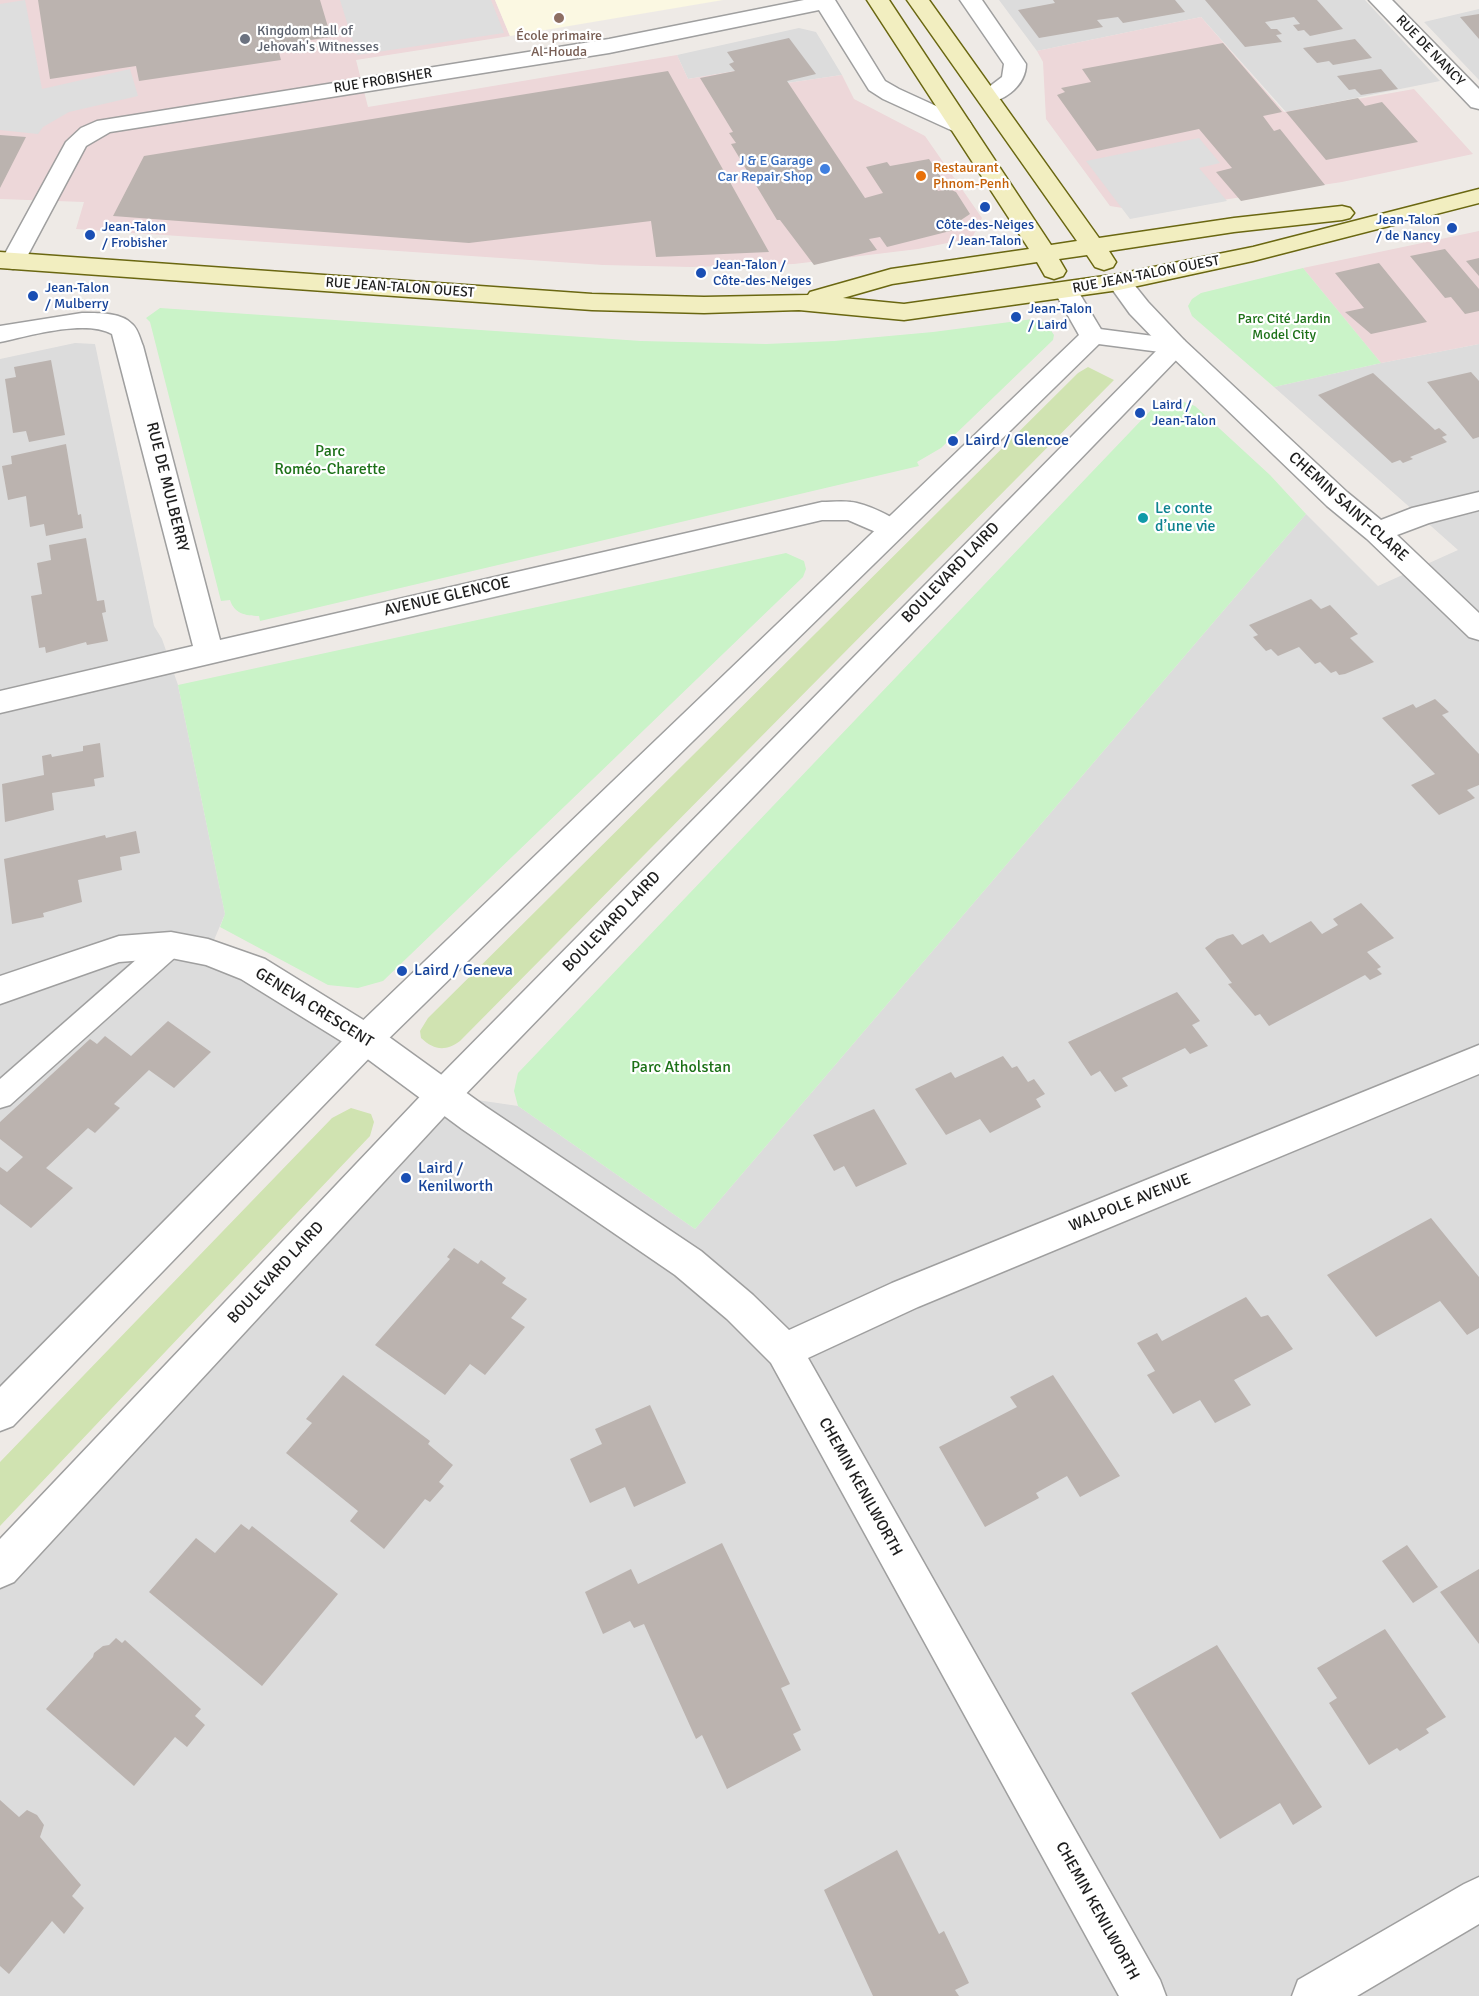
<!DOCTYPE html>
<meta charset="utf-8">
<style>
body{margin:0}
canvas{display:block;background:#eeeae6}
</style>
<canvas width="1479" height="1996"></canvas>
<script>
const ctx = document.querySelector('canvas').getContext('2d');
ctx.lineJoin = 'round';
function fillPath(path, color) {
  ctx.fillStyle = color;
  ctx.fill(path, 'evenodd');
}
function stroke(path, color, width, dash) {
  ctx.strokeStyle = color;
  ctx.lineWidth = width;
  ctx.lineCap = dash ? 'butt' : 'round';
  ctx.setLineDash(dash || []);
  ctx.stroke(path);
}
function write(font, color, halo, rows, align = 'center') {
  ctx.font = font + ' Signika,sans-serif';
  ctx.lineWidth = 4.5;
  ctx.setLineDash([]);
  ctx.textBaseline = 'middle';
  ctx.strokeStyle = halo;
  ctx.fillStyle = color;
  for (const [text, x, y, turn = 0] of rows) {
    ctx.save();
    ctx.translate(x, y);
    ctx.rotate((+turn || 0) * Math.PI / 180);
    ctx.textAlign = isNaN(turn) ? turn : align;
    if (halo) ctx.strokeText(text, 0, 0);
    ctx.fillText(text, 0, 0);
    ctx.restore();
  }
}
const residential = new Path2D(`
 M 999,0 L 1365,0 L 1440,81 L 1286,112 L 1201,17 L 1037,51 Z
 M 1479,9 L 1479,80 L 1424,22 Z
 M 799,28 L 816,32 L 842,75 L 753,88 L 735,71 L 688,79 L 677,55 Z
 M 75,343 L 95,344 L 154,626 L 162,639 L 178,685 L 225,914 L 209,952 L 366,1039 L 0,1413 L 0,359 Z
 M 1479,344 L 1479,1996 L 0,1996 L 0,1568 L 443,1095 L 518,1106 L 695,1229 L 1306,514 L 1378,586 L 1458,550 L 1274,387 L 1381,363 Z`);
const commercial = new Path2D(`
 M 0,0 L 495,0 L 510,36 L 356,60 L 368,107 L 677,55 L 688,79 L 735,71 L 753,88 L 842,75 L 854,99 L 925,136 L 982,218 L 972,238 L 918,249 L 794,264 L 691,267 L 603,265 L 76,229 L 84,202 L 0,199 Z
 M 1201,17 L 1284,112 L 1414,89 L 1473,154 L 1342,182 L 1176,207 L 1135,210 L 1110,206 L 1046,119 L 1043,62 L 1037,51 Z
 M 1479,231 L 1479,344 L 1381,363 L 1303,268 Z`);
const education = new Path2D(`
 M 495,0 L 723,0 L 510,36 Z`);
const grass = new Path2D(`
 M 1088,367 L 1114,380 L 460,1041 C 445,1052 434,1050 421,1038 L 420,1031 L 428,1018 L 1078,373 Z
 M 351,1108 L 371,1114 L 374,1122 L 370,1136 L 0,1526 L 0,1462 L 332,1118 Z`);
const park = new Path2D(`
 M 1303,268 L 1381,363 L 1274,387 L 1192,316 L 1188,306 L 1192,299 L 1201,293 Z
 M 160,308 L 641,341 L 766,344 L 834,341 L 933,332 L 1033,319 L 1046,323 L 1054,335 L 1053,340 L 941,448 L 917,462 L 919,466 L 260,621 L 259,616 C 245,616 234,613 230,600 L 221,601 L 150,322 L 146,318 Z
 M 1184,402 L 1195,406 L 1270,475 L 1306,514 L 695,1229 L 518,1106 L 514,1091 L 518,1073 L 1152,409 L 1168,403 Z
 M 786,553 L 804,561 L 806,569 L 803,577 L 383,981 L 358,988 L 328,985 L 220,927 L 225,914 L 178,685 Z`);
const parking = new Path2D(`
 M 25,0 L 42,89 L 130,69 L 138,96 L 69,112 L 43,127 L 38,134 L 0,130 L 0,4 Z
 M 340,0 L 491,0 L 504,33 L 357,55 Z
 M 1199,138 L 1220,163 L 1199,168 L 1227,201 L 1130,219 L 1086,161 Z`);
const building = new Path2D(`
 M 38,0 L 320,0 L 331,37 L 277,45 L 281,60 L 139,81 L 136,66 L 50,79 Z
 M 1053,0 L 1175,0 L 1185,12 L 1123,23 L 1118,17 L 1097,20 L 1103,27 L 1039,38 L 1018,10 L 1055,3 Z
 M 1205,0 L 1317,0 L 1343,29 L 1310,36 L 1304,30 L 1298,31 L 1293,25 L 1300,24 L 1294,17 L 1265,22 L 1271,29 L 1277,29 L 1282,34 L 1276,35 L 1282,42 L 1245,47 Z
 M 1479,14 L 1479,39 L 1460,17 Z
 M 789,38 L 816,74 L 787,81 L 865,198 L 883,193 L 866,167 L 887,162 L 890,166 L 929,159 L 941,177 L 932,181 L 938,191 L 949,189 L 956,192 L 970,214 L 961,220 L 966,227 L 887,247 L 880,237 L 869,239 L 877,250 L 814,265 L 780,220 L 777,220 L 731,144 L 736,143 L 729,133 L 733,132 L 700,78 L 735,71 L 729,64 L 734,62 L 727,52 Z
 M 1355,39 L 1372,58 L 1333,65 L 1329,61 L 1317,63 L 1303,48 Z
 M 1223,43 L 1282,112 L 1263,116 L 1274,131 L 1280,129 L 1325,185 L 1241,201 L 1216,172 L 1232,168 L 1199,129 L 1097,151 L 1057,95 L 1065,92 L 1061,88 L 1091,82 L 1082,69 Z
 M 1381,69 L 1398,89 L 1361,95 L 1355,89 L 1349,90 L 1337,76 Z
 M 668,71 L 769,252 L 656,257 L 651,221 L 469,243 L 113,216 L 144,156 Z
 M 1358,98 L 1365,106 L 1382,102 L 1418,142 L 1326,160 L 1286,112 Z
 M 0,135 L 26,137 L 0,188 Z
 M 1445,249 L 1479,289 L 1479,311 L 1465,314 L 1451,297 L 1445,298 L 1410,256 Z
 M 1479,258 L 1479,276 L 1466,261 Z
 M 1379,263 L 1427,322 L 1371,334 L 1345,312 L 1364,308 L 1335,273 Z
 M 51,360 L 65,435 L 29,442 L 26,431 L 13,433 L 5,379 L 16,377 L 14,367 Z
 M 1471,372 L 1479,381 L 1479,437 L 1473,439 L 1427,382 Z
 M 1373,373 L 1435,430 L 1439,428 L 1447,435 L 1442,437 L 1447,442 L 1410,457 L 1413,459 L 1403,463 L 1400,460 L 1392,463 L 1318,395 Z
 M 66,444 L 78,515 L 81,514 L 83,528 L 46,536 L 44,524 L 30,527 L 26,496 L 8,500 L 2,466 L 12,464 L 11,456 Z
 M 86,538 L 97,601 L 104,600 L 106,612 L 102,613 L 108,641 L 87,645 L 86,642 L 46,653 L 45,647 L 39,648 L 31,596 L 42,594 L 37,563 L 51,560 L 49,545 Z
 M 1311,599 L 1321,609 L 1330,605 L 1358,634 L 1350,638 L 1374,662 L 1345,674 L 1339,675 L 1336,671 L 1331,673 L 1320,662 L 1315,664 L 1299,647 L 1278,656 L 1271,649 L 1266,651 L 1253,637 L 1258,635 L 1249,625 Z
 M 1435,699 L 1449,712 L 1442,715 L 1479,754 L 1479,785 L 1467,790 L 1475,798 L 1439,815 L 1411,785 L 1435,774 L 1382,718 L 1413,704 L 1416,708 Z
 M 100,743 L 104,777 L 94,779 L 95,786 L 52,793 L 54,810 L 5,822 L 2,784 L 44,775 L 42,756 L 51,754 L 52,757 L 83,751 L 83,746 Z
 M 136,831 L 140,853 L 120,857 L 122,870 L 78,880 L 82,902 L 43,913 L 44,917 L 12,924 L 4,859 L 105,835 L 106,838 Z
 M 1361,903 L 1394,938 L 1367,952 L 1381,967 L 1377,969 L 1382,974 L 1370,980 L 1365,975 L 1269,1026 L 1260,1014 L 1255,1016 L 1228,984 L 1232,983 L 1205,948 L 1217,939 L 1233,934 L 1242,945 L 1263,934 L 1270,943 L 1311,921 L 1322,934 L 1338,925 L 1333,919 Z
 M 1177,992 L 1200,1021 L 1192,1025 L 1208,1046 L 1190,1054 L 1185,1048 L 1122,1078 L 1128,1086 L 1115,1092 L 1100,1071 L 1091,1076 L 1068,1042 Z
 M 168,1021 L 211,1052 L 174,1088 L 149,1070 L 114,1104 L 120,1108 L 95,1133 L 88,1128 L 46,1168 L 73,1188 L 31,1228 L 0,1204 L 0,1167 L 7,1172 L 23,1157 L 0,1139 L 0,1122 L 90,1039 L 97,1044 L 105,1036 L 131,1056 Z
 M 1003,1056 L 1012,1068 L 1017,1066 L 1028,1082 L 1034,1079 L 1045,1094 L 1036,1099 L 1041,1107 L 990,1133 L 980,1119 L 946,1135 L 915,1089 L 951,1072 L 955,1078 Z
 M 874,1109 L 907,1164 L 856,1187 L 844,1166 L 834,1171 L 813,1135 Z
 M 1431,1218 L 1479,1277 L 1479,1328 L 1467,1335 L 1440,1301 L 1376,1337 L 1327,1275 Z
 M 454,1248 L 478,1264 L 481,1260 L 506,1278 L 502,1283 L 527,1299 L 511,1318 L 525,1327 L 485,1375 L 470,1364 L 445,1395 L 375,1345 L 450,1259 L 447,1257 Z
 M 1246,1297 L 1261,1317 L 1268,1315 L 1293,1349 L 1234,1380 L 1251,1405 L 1215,1423 L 1200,1400 L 1173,1414 L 1147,1375 L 1155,1371 L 1137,1343 L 1157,1333 L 1162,1341 Z
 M 343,1375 L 430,1441 L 428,1444 L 453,1465 L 439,1482 L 444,1486 L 430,1502 L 425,1499 L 384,1549 L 350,1521 L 358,1511 L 286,1453 L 312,1423 L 306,1419 Z
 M 1053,1375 L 1120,1476 L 1080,1497 L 1067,1476 L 1036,1493 L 1039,1498 L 985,1527 L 939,1447 L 1017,1407 L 1010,1397 Z
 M 650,1405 L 686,1483 L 634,1507 L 625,1487 L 590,1503 L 570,1459 L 602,1444 L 595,1429 Z
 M 241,1524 L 249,1530 L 252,1526 L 338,1594 L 262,1686 L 149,1592 L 196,1538 L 215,1553 Z
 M 722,1543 L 790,1684 L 781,1688 L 801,1730 L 793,1734 L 801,1750 L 727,1789 L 702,1735 L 696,1739 L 644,1624 L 634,1628 L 630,1621 L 603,1634 L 585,1592 L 631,1569 L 638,1584 Z
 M 1407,1545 L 1438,1587 L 1413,1603 L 1382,1561 Z
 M 1479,1569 L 1479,1644 L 1440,1592 Z
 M 1385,1629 L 1446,1717 L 1426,1729 L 1429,1733 L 1400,1751 L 1397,1748 L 1369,1765 L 1329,1703 L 1337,1698 L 1317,1668 Z
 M 116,1638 L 122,1643 L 125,1640 L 201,1709 L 195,1716 L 205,1725 L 187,1747 L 175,1737 L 134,1786 L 46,1709 L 93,1657 L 94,1653 L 103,1646 L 109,1645 Z
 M 1217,1645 L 1322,1807 L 1293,1825 L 1280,1803 L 1220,1839 L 1131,1693 Z
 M 0,1800 L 19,1817 L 27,1810 L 37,1815 L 44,1825 L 40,1837 L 81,1885 L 72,1896 L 84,1908 L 64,1934 L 52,1921 L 9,1974 L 0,1966 Z
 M 897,1850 L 939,1934 L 944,1931 L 969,1983 L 955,1990 L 959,1996 L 873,1996 L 824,1890 Z`);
const service = new Path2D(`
 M 171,934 L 180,937 L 184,945 L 180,953 L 10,1105 L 0,1108 L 0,1079 L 162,937 Z`);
const minor = new Path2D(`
 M 804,0 L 835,0 L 885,81 L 899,89 L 969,121 L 972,126 L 969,131 L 961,133 L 953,131 L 883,99 L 869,90 L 819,10 L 609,53 L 110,132 L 86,146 L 22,266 L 13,269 L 4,266 L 1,261 L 66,142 L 81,128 L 97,121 L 609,39 Z
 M 960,0 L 982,0 L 1026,64 C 1026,86 1001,106 980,101 L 977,96 L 1002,77 L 1004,64 Z
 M 1369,0 L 1392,0 L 1479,89 L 1479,109 L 1471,107 Z
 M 82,313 C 97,313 121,312 132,324 C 138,329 140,339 143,346 L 220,640 L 822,502 C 831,502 842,501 851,502 C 864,503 899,518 906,529 L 902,536 L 892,539 L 848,520 L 822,520 L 0,713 L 0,691 L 193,646 L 112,334 C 85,319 29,336 0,342 L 0,326 Z
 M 1092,328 L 1184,340 L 1347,492 L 1381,520 L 1412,508 L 1479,492 L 1479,510 L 1429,523 L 1397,535 L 1479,613 L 1479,640 L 1469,637 L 1367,539 L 1327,506 L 1168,353 L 1083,342 L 1079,336 L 1083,330 Z
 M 171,932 L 208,939 L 265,959 L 378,1029 L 486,1107 L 701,1251 L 753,1295 L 789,1330 L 892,1283 L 1479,1045 L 1479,1074 L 918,1307 L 808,1358 L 1160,1980 L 1166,1996 L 1119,1996 L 771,1363 L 727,1319 L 675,1275 L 462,1129 L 354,1049 L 241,979 L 206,965 L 171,958 L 119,962 L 0,1004 L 0,976 L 119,936 Z
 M 1479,1877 L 1479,1924 L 1357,1996 L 1292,1996 L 1298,1980 L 1464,1884 Z`);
const tertiary = new Path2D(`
 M 1119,274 L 1128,277 L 1148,302 L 1184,340 L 1188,346 L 1184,352 L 455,1105 L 14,1582 L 0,1588 L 0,1539 L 431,1085 L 1161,346 L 1130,314 L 1107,282 L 1110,277 Z
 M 1066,283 L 1075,286 L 1105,336 L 1101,342 L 378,1049 L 13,1426 L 0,1431 L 0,1387 L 354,1029 L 1079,335 L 1054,291 L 1057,286 Z`);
const secondary = new Path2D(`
 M 867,0 L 889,0 L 1051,245 L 1077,241 L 907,0 L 929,0 L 1099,238 L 1234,218 L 1342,206 L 1350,208 L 1354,213 L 1350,218 L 1342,220 L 1234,232 L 1109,251 L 1116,262 L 1113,267 L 1104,270 L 1095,267 L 1087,255 L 1059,259 L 1066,271 L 1063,276 L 1054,279 L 1045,276 L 1037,262 L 892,284 L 843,298 L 904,304 L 1119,274 L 1253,247 L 1479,189 L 1479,203 L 1253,261 L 1119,290 L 904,320 L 799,310 L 704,313 L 592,310 L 0,268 L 0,252 L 592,294 L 704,297 L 808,295 L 810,292 L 891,269 L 1029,249 Z`);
const markers = [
 [559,18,6,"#8d6e63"],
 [245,39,6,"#6b7280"],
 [825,169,6,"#3f7fe0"],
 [921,176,6,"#e8710a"],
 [985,207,6,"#1a4fb4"],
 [1452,228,6,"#1a4fb4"],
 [90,235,6,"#1a4fb4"],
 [701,273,6,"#1a4fb4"],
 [33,296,6,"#1a4fb4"],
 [1016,317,6,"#1a4fb4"],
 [1140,413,6,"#1a4fb4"],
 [953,441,6,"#1a4fb4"],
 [1143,518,6,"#0f9aa8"],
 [402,971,6,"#1a4fb4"],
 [406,1178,6,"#1a4fb4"]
];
const farWorshipnames = [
 ["Kingdom Hall of",257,31],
 ["Jehovah's Witnesses",257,47]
];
const farEducationnames = [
 ["École primaire",559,36],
 ["Al-Houda",559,52]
];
const farStreetnames = [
 ["RUE DE NANCY",1430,51,46],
 ["RUE FROBISHER",383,81,-9],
 ["RUE JEAN-TALON OUEST",1146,275,-11],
 ["RUE JEAN-TALON OUEST",400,288,4]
];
const farShopnames = [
 ["J & E Garage",813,161],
 ["Car Repair Shop",813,177]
];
const farFoodnames = [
 ["Restaurant",933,168],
 ["Phnom-Penh",933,184]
];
const farTransitnames = [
 ["Jean-Talon",1440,220,"right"],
 ["/ de Nancy",1440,236,"right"],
 ["Côte-des-Neiges",985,225,"center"],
 ["/ Jean-Talon",985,241,"center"],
 ["Jean-Talon",102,227],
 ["/ Frobisher",102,243],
 ["Jean-Talon /",713,265],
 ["Côte-des-Neiges",713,281],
 ["Jean-Talon",45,288],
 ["/ Mulberry",45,304],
 ["Jean-Talon",1028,309],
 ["/ Laird",1028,325],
 ["Laird /",1152,405],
 ["Jean-Talon",1152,421]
];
const farParknames = [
 ["Parc Cité Jardin",1284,319],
 ["Model City",1284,335]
];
const transitNames = [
 ["Laird / Glencoe",965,441],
 ["Laird / Geneva",414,971],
 ["Laird /",418,1169],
 ["Kenilworth",418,1187]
];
const parkNames = [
 ["Parc",330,452],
 ["Roméo-Charette",330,470],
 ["Parc Atholstan",681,1068]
];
const streetNames = [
 ["RUE DE MULBERRY",167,487,76],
 ["CHEMIN SAINT-CLARE",1348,507,42],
 ["BOULEVARD LAIRD",951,573,-46],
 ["AVENUE GLENCOE",447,597,-13],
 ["BOULEVARD LAIRD",612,922,-46],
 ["GENEVA CRESCENT",314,1008,32],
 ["WALPOLE AVENUE",1130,1203,-22],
 ["BOULEVARD LAIRD",276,1273,-47],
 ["CHEMIN KENILWORTH",860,1487,61],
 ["CHEMIN KENILWORTH",1097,1911,61]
];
const cultureNames = [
 ["Le conte",1155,509],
 ["d’une vie",1155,527]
];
fillPath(residential, '#dcdcdc');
fillPath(commercial, '#edd7d9');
fillPath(education, '#fbf8e2');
fillPath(grass, '#d0e3b1');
fillPath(park, '#caf3c8');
fillPath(parking, '#dedede');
fillPath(building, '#bbb3af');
stroke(service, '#9f9f9f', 3);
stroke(minor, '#9f9f9f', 3);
stroke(tertiary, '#9f9f9f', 3);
stroke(secondary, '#6a6711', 3);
fillPath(service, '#fff');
fillPath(minor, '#fff');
fillPath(tertiary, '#fff');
fillPath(secondary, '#f2eec0');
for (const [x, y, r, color] of markers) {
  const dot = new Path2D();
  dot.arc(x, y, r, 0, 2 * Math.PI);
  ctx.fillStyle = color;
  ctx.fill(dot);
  stroke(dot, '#fff', 2);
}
write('14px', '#5b616d', '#fff', farWorshipnames, 'left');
write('14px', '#785e54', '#fff', farEducationnames);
write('14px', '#1e1e1e', '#fff', farStreetnames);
write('14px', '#366cbe', '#fff', farShopnames, 'right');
write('14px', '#c56008', '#fff', farFoodnames, 'left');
write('14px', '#164399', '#fff', farTransitnames, 'left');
write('14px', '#1d7118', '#fff', farParknames);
write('16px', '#164399', '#fff', transitNames, 'left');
write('16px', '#1d7118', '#fff', parkNames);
write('16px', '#1e1e1e', '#fff', streetNames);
write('16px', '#0d838f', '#fff', cultureNames, 'left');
</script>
